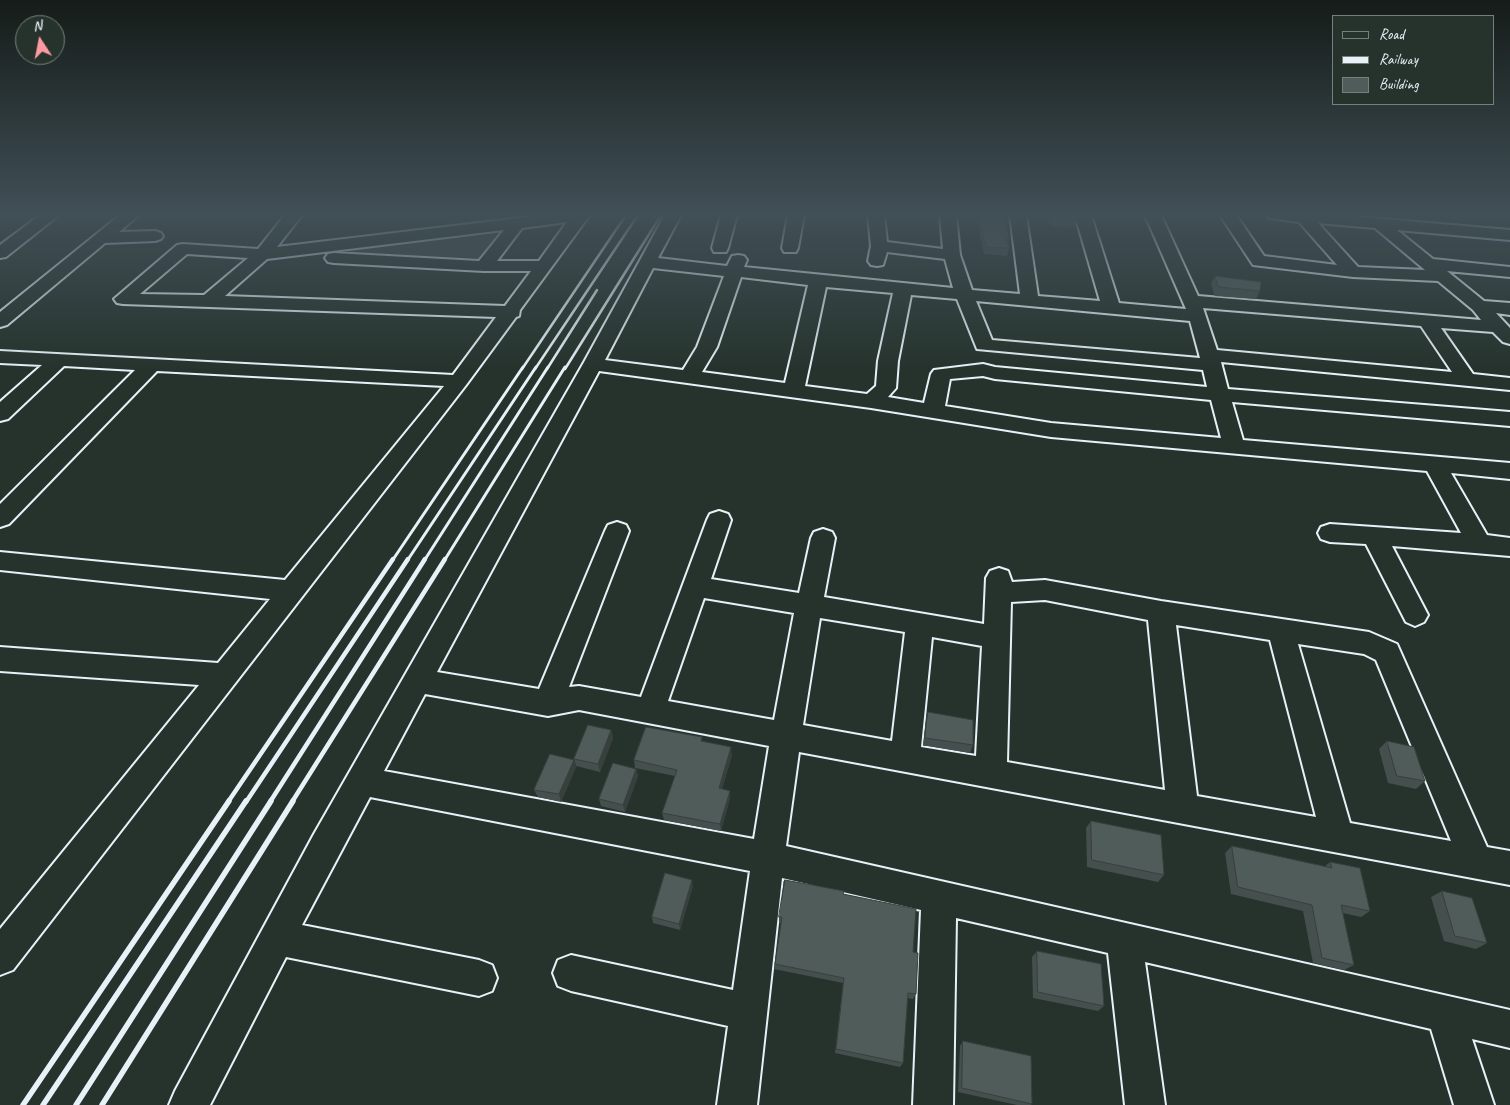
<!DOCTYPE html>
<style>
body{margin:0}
#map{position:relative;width:1510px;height:1105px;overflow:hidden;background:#26332d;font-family:Caveat,sans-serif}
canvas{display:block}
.legend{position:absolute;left:1332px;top:15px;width:162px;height:90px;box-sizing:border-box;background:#26332d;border:1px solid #747f7e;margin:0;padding:6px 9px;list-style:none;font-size:15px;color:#e8f1f8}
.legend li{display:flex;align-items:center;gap:10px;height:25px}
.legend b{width:25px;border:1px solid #747f7e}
.north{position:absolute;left:15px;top:15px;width:50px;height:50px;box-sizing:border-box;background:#26332d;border:1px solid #747f7e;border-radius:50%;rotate:349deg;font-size:14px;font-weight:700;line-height:20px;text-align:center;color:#e8f1f8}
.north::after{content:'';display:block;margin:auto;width:18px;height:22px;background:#ff9aa2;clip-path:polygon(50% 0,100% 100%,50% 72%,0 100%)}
</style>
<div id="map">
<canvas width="1510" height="1105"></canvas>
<ul class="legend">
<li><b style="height:6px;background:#26332d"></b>Road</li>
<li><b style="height:6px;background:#e8f1f8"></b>Railway</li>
<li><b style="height:14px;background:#505c59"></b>Building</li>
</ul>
<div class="north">N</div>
</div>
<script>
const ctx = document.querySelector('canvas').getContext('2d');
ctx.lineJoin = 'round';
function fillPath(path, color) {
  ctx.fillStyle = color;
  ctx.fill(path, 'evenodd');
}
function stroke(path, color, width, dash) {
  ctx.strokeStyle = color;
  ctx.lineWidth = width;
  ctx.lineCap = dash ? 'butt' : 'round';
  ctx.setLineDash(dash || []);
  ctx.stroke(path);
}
const green = new Path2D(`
 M 501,233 L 482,259 L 306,253 Z`);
const minor = new Path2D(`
 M 40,215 L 59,215 L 6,257 L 0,258 L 0,245 Z
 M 120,215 L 139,215 L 119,232 L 155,231 L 161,233 L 163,236 L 161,239 L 155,241 L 105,243 L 7,325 L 0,327 L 0,312 Z
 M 285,215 L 302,215 L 277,247 L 545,215 L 589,216 L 520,310 L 519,316 L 516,317 L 466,385 L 13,970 L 0,975 L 0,929 L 199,685 L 0,671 L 0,647 L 218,663 L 270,599 L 0,570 L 0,552 L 285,580 L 444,386 L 157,371 L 9,524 L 0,527 L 0,504 L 135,370 L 64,366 L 8,419 L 0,421 L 0,402 L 42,365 L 0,363 L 0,351 L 453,375 L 496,317 L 123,304 L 117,303 L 114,299 L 177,245 L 183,244 L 258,249 ZM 567,222 L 539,261 L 497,261 L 522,228 ZM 504,230 L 479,261 L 334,253 L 328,254 L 325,258 L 328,262 L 334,263 L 484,271 L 531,271 L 505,306 L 225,296 L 267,259 ZM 187,254 L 248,258 L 204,295 L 140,294 Z
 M 665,215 L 681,215 L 658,258 L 727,266 L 732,256 L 738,255 L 744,256 L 747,260 L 744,267 L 953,288 L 945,259 L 887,252 L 883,265 L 877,266 L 871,265 L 868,261 L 871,246 L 868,215 L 884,215 L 887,242 L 943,249 L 940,215 L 956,215 L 960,255 L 972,290 L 1020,294 L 1010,215 L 1026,215 L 1038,296 L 1100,301 L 1075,215 L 1091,215 L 1119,303 L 1186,309 L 1145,215 L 1161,215 L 1198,296 L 1481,320 L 1473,310 L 1438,281 L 1353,277 L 1253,265 L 1220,215 L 1236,215 L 1264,256 L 1337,265 L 1299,222 L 1269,218 L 1267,215 L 1337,215 L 1510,230 L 1510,240 L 1397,230 L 1433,259 L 1510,267 L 1510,277 L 1447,271 L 1484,301 L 1510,303 L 1510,315 L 1496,313 L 1510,328 L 1510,344 L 1503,342 L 1493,332 L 1441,328 L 1473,374 L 1510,378 L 1510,390 L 1221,362 L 1228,389 L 1510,412 L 1510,426 L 1232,402 L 1243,440 L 1510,463 L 1510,479 L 1451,473 L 1487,535 L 1510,538 L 1510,556 L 1392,546 L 1428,615 L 1424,622 L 1415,626 L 1406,622 L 1366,544 L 1330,542 L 1321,539 L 1318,533 L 1321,527 L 1330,524 L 1461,533 L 1427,471 L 1051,437 L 871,408 L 599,371 L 437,672 L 539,689 L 605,531 L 608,525 L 617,522 L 626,525 L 629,531 L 569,687 L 579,686 L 641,697 L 707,520 L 710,514 L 719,511 L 728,514 L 731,520 L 711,579 L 799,593 L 811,538 L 814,532 L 823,529 L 832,532 L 835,538 L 824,597 L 984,624 L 986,578 L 990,571 L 999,568 L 1008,571 L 1012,582 L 1045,580 L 1161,601 L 1369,632 L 1397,644 L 1487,847 L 1510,851 L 1510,885 L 799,752 L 786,846 L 1510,1010 L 1510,1048 L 1472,1039 L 1494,1105 L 1454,1105 L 1431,1029 L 1145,962 L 1165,1105 L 1125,1105 L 1108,953 L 956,918 L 953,1105 L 913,1105 L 921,910 L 782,878 L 757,1105 L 717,1105 L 728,1026 L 571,991 L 558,986 L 553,973 L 558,960 L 571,955 L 733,990 L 750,871 L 370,797 L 302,925 L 479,960 L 492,965 L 497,978 L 492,991 L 479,996 L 286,957 L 210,1105 L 169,1105 L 175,1091 L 314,834 L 583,364 ZM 1318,223 L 1375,228 L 1425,270 L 1358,267 ZM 653,268 L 724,276 L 697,347 L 683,370 L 605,360 ZM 741,277 L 808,285 L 785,383 L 702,372 L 717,347 ZM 826,287 L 893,293 L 878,361 L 876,386 L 867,394 L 805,386 ZM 911,295 L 957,299 L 977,349 L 1203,370 L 1207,387 L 995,367 L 983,364 L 934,370 L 931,374 L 924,403 L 888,397 L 896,388 L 898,361 ZM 976,301 L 1190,321 L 1200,358 L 992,340 ZM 1203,308 L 1421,326 L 1452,372 L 1217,350 ZM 983,376 L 995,379 L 1211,400 L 1221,438 L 1051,423 L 945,406 L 950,379 ZM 704,598 L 794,613 L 774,720 L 668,701 ZM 1045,600 L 1148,620 L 1165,790 L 1007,762 L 1011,602 ZM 820,618 L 905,632 L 892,741 L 803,725 ZM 1176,625 L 1270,640 L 1316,817 L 1197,796 ZM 932,637 L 982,646 L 976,756 L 921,747 ZM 1298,644 L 1364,654 L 1376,660 L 1451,841 L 1350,823 ZM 425,694 L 548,716 L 579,710 L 769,746 L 754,839 L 384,771 Z
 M 721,215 L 737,215 L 728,248 L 726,252 L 714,252 L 712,248 Z
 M 788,215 L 804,215 L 798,248 L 796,252 L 784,252 L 782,248 Z`);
const railFar3 = new Path2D(`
 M 522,369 L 626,215
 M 535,369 L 638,215
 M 547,369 L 597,290
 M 565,369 L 661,215`);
const railFar2 = new Path2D(`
 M 392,561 L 523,367
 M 407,561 L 536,367
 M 424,561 L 548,367
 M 444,561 L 565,367`);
const railFar1 = new Path2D(`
 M 228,802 L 393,559
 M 246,802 L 408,559
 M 270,802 L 425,559
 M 292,802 L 445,559`);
const rail = new Path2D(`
 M 23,1105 L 229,801
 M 43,1105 L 246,801
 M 76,1105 L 271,801
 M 102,1105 L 293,801`);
const wall = new Path2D(`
 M 980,215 L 1005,215 L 1004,221 L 1009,238 L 1008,245 L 1009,248 L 1007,256 L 984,254 L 979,229 Z
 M 1047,215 L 1074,215 L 1077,221 L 1075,228 L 1051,226 Z
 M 1215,276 L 1260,291 L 1256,299 L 1215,296 L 1211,284 Z
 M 928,712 L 973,745 L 970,753 L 923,745 L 926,720 Z
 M 611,730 L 613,738 L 600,772 L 576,766 L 574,759 Z
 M 703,741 L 732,755 L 722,789 L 730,798 L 721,831 L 664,820 L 662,813 L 675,776 L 635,768 L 634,760 Z
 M 1387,741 L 1425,781 L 1416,789 L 1388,783 L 1379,749 Z
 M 576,767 L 561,802 L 538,797 L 534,790 Z
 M 636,769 L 638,776 L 625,812 L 601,806 L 599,799 Z
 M 1091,821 L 1164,875 L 1158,882 L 1087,867 L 1086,828 Z
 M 1232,846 L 1324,867 L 1330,862 L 1370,911 L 1361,917 L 1343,913 L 1354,965 L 1344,970 L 1313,963 L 1303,911 L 1231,894 L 1225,853 Z
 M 693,886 L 680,930 L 653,923 L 652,917 Z
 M 1442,891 L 1487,943 L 1476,949 L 1444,941 L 1431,897 Z
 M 843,894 L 913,952 L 916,994 L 913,999 L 907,998 L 903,1063 L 900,1067 L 835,1053 L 843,983 L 774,969 L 781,923 L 779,923 L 779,917 Z
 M 1037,951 L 1104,1006 L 1098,1011 L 1033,998 L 1032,957 Z
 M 963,1041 L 1032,1104 L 1030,1105 L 1017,1105 L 958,1092 L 960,1046 Z`);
const shadedWall = new Path2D(`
 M 611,730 L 613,738 L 600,772 L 598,764 Z
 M 731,747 L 732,755 L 720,796 L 719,788 Z
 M 574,760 L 576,767 L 561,802 L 559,794 Z
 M 636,769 L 638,776 L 625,812 L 623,805 Z
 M 730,791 L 730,798 L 721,831 L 720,824 Z
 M 692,880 L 693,886 L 680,930 L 679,924 Z`);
const building = new Path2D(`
 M 981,215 L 1003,215 L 1009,238 L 1005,238 L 1009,248 L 986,247 L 980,221 Z
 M 1051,215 L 1074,215 L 1077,221 L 1052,219 Z
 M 1215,276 L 1261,282 L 1260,291 L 1219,287 Z
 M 928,712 L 973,720 L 973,745 L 925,738 Z
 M 588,725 L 611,730 L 598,764 L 574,759 Z
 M 646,727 L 702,737 L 701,741 L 731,747 L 719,788 L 730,791 L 720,824 L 662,813 L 677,770 L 634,760 Z
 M 1387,741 L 1414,747 L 1425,781 L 1397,776 Z
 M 550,754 L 574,760 L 559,794 L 534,790 Z
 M 613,763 L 636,769 L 623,805 L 599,799 Z
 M 1091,821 L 1161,835 L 1164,875 L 1092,860 Z
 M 1232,846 L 1332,868 L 1330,862 L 1360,868 L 1370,911 L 1341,905 L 1354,965 L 1322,958 L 1312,905 L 1238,887 Z
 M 665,873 L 692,880 L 679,924 L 652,917 Z
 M 785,880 L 844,891 L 843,894 L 916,909 L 913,952 L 918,953 L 916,994 L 908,993 L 903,1063 L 836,1049 L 844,978 L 775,964 L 782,917 L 779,917 Z
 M 1442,891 L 1472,898 L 1487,943 L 1455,936 Z
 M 1037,951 L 1101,964 L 1104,1006 L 1038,992 Z
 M 963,1041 L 1031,1056 L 1032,1104 L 962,1088 Z`);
fillPath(green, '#3e4b47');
stroke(minor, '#e8f1f8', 4);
fillPath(minor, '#26332d');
stroke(railFar3, '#e8f1f8', 2.5);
stroke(railFar2, '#e8f1f8', 3);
stroke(railFar1, '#e8f1f8', 4.5);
stroke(rail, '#e8f1f8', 5.5);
fillPath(wall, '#454f4d');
fillPath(shadedWall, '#38403e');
fillPath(building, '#505c59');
stroke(building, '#38403e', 1);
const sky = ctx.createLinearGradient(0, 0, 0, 370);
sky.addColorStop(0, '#151c19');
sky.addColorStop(0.58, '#415057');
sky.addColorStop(1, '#41505700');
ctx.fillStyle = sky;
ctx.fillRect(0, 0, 1510, 370);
</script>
